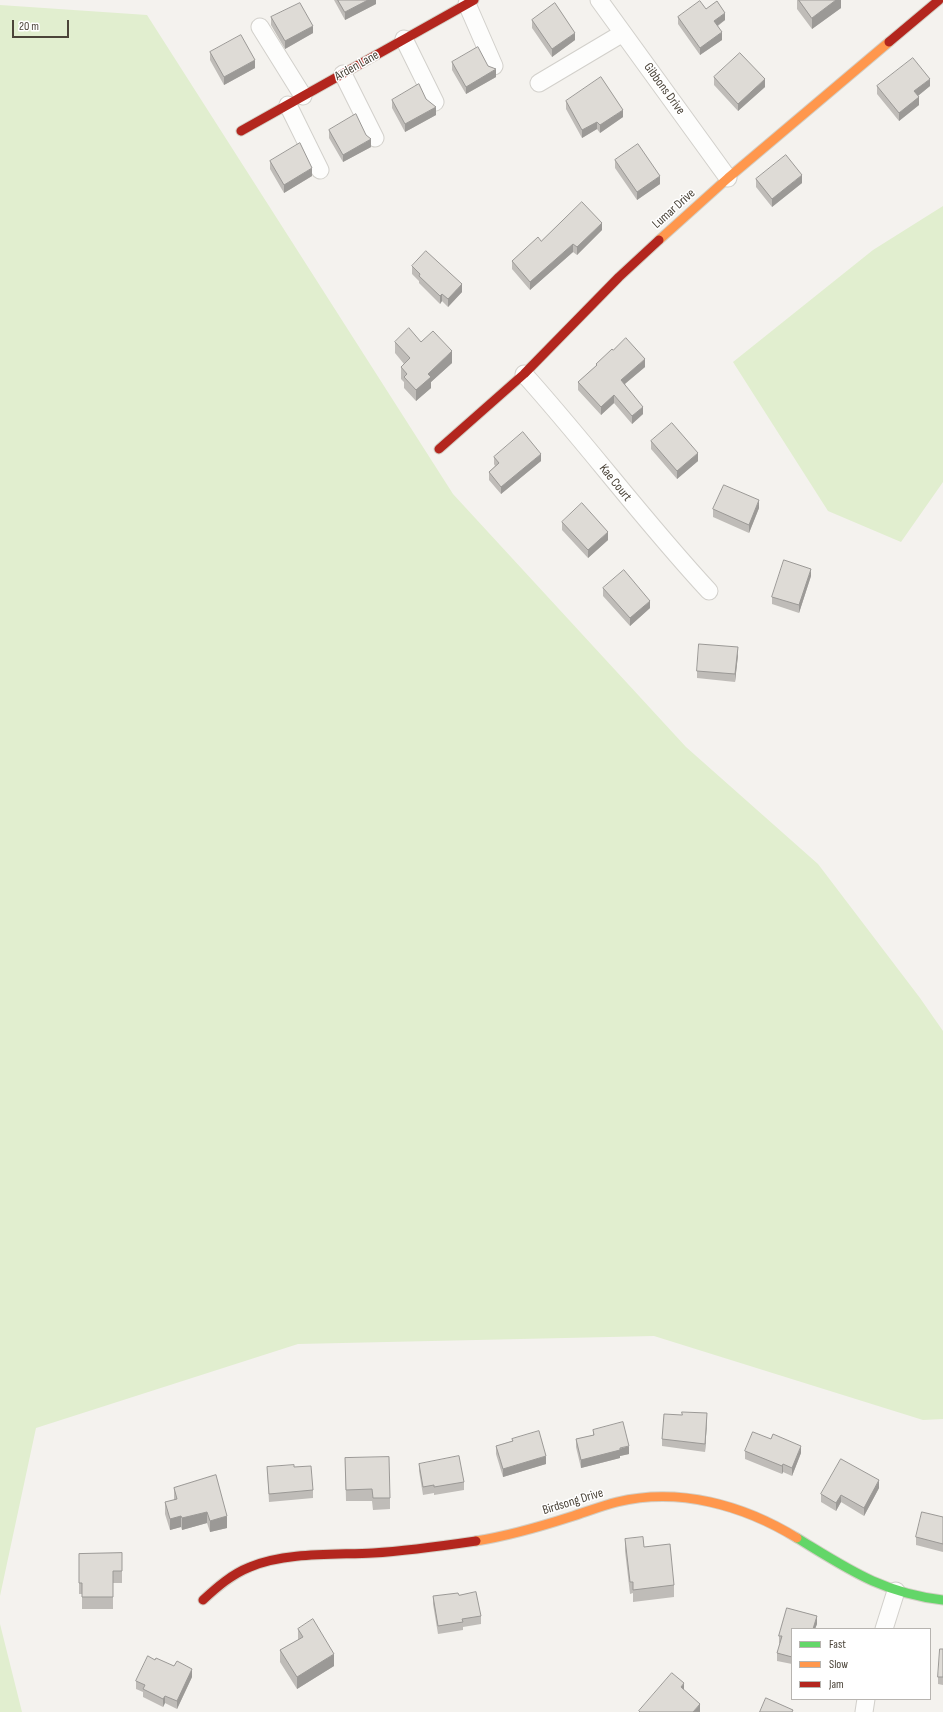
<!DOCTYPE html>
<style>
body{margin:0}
#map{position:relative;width:943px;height:1712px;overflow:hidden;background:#f4f2ee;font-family:"Sofia Sans Condensed",sans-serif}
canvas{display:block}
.legend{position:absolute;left:791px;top:1628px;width:140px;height:72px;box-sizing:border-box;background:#fff;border:1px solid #b7b4b0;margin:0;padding:5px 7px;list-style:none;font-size:12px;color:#4b4439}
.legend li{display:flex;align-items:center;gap:8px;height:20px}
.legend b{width:20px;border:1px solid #b7b4b0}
.scale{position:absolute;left:12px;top:20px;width:57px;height:18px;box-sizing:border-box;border:2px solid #4b4439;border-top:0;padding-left:5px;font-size:12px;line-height:14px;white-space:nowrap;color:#4b4439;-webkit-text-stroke:3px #fff;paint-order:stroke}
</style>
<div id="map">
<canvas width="943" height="1712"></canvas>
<ul class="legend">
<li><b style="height:5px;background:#63d668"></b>Fast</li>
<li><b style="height:5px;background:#ff974d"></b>Slow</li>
<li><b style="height:5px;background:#b3261e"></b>Jam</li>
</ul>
<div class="scale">20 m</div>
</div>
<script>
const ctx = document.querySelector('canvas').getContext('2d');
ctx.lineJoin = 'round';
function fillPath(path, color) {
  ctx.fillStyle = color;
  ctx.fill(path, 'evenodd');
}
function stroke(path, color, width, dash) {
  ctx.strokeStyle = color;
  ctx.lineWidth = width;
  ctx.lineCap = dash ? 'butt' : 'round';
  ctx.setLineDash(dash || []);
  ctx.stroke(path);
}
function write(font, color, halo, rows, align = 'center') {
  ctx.font = font + ' "Sofia Sans Condensed",sans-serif';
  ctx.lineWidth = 3;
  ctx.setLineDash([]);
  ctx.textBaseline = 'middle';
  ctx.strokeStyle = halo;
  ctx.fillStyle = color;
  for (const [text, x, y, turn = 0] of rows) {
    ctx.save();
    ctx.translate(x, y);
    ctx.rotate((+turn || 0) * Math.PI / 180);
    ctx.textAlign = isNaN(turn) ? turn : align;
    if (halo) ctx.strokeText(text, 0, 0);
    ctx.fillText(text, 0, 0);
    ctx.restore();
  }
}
const green = new Path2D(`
 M 0,5 L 147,15 L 453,494 L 686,747 L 818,864 L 920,998 L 943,1031 L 943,1419 L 923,1420 L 654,1336 L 298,1344 L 36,1428 L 0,1596 Z
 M 943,206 L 943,482 L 901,542 L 828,511 L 733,362 L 873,250 Z
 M 0,1624 L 22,1712 L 0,1712 Z`);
const street = new Path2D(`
 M 599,0 L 728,178
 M 467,4 L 494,66
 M 260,27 L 303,96
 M 404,39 L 435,102
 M 343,74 L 375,138
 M 539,83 L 623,33
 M 288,105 L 320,170
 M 524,374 C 587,444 644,521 709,591
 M 884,1629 L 896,1591
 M 864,1712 L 866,1699`);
const fast = new Path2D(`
 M 797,1538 C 848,1569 882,1593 943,1600`);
const slow = new Path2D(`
 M 659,240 L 728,178 L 889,42
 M 476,1541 C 508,1536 539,1527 570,1517 C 586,1512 601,1506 617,1502 C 679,1487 743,1505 797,1538`);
const jam = new Path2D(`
 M 889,42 L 939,0
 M 241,131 L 474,0
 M 439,449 L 524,374 L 619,277 L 659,240
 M 203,1600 C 217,1587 232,1574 250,1567 C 286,1552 335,1555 373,1553 C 407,1551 442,1546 476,1541`);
const wall = new Path2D(`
 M 334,0 L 376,0 L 376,4 L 345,20 Z
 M 797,0 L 841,0 L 841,8 L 812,29 L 797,9 Z
 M 706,9 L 725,20 L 718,26 L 722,40 L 700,55 L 678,24 L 678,17 Z
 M 271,17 L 313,33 L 285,49 L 271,25 Z
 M 532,20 L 575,40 L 552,57 L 532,28 Z
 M 210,52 L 255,68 L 224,85 L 210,60 Z
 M 452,62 L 488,66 L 496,77 L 466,94 L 452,70 Z
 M 714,77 L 765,87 L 738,111 L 714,85 Z
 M 877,86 L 930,86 L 918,96 L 919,105 L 899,121 L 877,94 Z
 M 392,100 L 436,115 L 405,132 L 392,108 Z
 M 566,101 L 623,117 L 600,133 L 597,129 L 582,138 L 566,109 Z
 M 329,130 L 371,147 L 343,162 L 329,138 Z
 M 615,160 L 660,184 L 637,200 L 615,168 Z
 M 270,161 L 312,176 L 284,193 L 270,169 Z
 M 756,179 L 802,183 L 772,207 L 756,187 Z
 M 602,230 L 577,255 L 573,252 L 530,290 L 512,269 L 512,261 L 541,241 Z
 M 412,266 L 462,292 L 448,307 L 442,301 L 440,304 L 419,283 L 419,281 L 412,274 Z
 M 395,342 L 421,342 L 452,363 L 431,382 L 431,388 L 416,401 L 404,388 L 404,382 L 401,379 L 401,367 L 404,364 L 395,353 Z
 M 613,350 L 645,367 L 625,384 L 643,414 L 632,424 L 614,403 L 601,415 L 578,390 L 578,382 L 596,366 L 596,364 Z
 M 651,441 L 698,461 L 677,479 L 651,449 Z
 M 494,457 L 541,461 L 501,494 L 489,480 L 489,472 L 495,466 L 494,464 Z
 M 759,508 L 749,533 L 713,517 L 713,509 Z
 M 562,522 L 608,540 L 588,558 L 562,530 Z
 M 811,576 L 799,613 L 772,604 L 772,597 Z
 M 603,588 L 650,608 L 630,626 L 603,596 Z
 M 738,655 L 735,682 L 697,678 L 697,671 Z
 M 707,1421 L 705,1452 L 662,1446 L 662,1439 Z
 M 593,1430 L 629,1454 L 620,1456 L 620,1458 L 581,1468 L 576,1447 L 576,1439 L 593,1435 Z
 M 512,1439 L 546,1464 L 503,1477 L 496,1454 L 496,1446 L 512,1441 Z
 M 745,1451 L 801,1453 L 792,1476 L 783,1472 L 782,1474 L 745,1459 Z
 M 345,1458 L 390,1498 L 390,1509 L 373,1510 L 372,1501 L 346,1501 Z
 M 419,1464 L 464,1482 L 464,1490 L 434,1495 L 434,1493 L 423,1495 L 419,1471 Z
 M 267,1467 L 294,1467 L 313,1490 L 313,1498 L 269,1502 Z
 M 216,1475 L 227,1528 L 210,1532 L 207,1523 L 182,1530 L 181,1527 L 170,1530 L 165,1514 L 165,1502 L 174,1500 L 174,1488 Z
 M 879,1488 L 864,1516 L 841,1502 L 836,1511 L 821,1502 L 821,1494 Z
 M 943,1517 L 943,1552 L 916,1545 L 916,1537 Z
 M 625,1539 L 644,1547 L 674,1585 L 674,1597 L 633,1602 L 633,1593 L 630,1594 L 625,1551 Z
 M 122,1553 L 122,1583 L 113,1583 L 113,1609 L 82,1609 L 82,1594 L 79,1594 L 79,1554 Z
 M 459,1595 L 481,1616 L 481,1624 L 463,1627 L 463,1630 L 438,1634 L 433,1604 L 433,1596 Z
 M 787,1608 L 817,1616 L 817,1624 L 815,1629 L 792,1629 L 792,1664 L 777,1661 L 777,1653 L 780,1644 L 779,1643 L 779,1636 Z
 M 298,1629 L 334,1666 L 297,1689 L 280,1662 L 280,1650 L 298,1640 Z
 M 943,1649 L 943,1685 L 938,1684 L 938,1677 Z
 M 192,1677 L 177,1709 L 165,1703 L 163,1707 L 143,1697 L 143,1692 L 136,1689 L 136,1681 Z`);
const shadedWall = new Path2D(`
 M 368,0 L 376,0 L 376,4 L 345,20 L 345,12 Z
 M 836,0 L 841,0 L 841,8 L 812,29 L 812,18 Z
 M 725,13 L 725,20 L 714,28 L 714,21 Z
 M 313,26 L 313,33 L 285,49 L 285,41 Z
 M 722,32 L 722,40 L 700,55 L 700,48 Z
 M 575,33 L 575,40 L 552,57 L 552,49 Z
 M 255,60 L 255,68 L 224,85 L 224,77 Z
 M 496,69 L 496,77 L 466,94 L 466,87 Z
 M 765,79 L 765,87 L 738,111 L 738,104 Z
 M 930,79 L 930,86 L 914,99 L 914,91 Z
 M 919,97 L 919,105 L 899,121 L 899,113 Z
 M 436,107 L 436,115 L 405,132 L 405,124 Z
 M 623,110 L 623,117 L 600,133 L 600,125 Z
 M 597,122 L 597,129 L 582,138 L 582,130 Z
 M 371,139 L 371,147 L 343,162 L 343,155 Z
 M 312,168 L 312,176 L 284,193 L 284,185 Z
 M 802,175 L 802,183 L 772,207 L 772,199 Z
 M 660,176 L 660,184 L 637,200 L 637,192 Z
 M 602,223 L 602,230 L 577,255 L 577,247 Z
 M 573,244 L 573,252 L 530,290 L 530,282 Z
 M 462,284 L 462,292 L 448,307 L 448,299 Z
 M 442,294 L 442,301 L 440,304 L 440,296 Z
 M 452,351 L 452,363 L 431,382 L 431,388 L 416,401 L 416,390 L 428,374 Z
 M 645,359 L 645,367 L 621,387 L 621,380 Z
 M 614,395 L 614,403 L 601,415 L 601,407 Z
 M 643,407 L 643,414 L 632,424 L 632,416 Z
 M 698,453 L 698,461 L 677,479 L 677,471 Z
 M 541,454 L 541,461 L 501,494 L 501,487 Z
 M 759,500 L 759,508 L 749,533 L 749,525 Z
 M 608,532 L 608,540 L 588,558 L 588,550 Z
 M 811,569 L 811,576 L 799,613 L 799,605 Z
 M 650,601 L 650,608 L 630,626 L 630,618 Z
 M 738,647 L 738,655 L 735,682 L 735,674 Z
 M 707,1413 L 707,1421 L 705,1452 L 705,1444 Z
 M 629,1446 L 629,1454 L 620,1456 L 620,1458 L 581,1468 L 581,1460 Z
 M 801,1446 L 801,1453 L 792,1476 L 792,1468 Z
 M 546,1456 L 546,1464 L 503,1477 L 503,1469 Z
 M 783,1464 L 783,1472 L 782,1474 L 782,1466 Z
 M 879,1480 L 879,1488 L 864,1516 L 864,1508 Z
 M 841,1495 L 841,1502 L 836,1511 L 836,1503 Z
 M 207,1512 L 207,1523 L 182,1530 L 182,1518 Z
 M 181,1516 L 181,1527 L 170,1530 L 170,1519 Z
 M 227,1516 L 227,1528 L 210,1532 L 210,1521 Z
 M 817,1616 L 817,1624 L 815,1629 L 813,1629 Z
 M 334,1654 L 334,1666 L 297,1689 L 297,1677 Z
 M 192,1669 L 192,1677 L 177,1709 L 177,1701 Z
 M 684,1683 L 684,1694 L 681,1687 Z
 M 165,1696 L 165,1703 L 163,1707 L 163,1699 Z
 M 700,1704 L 700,1712 L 693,1712 Z`);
const building = new Path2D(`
 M 338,0 L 368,0 L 345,12 Z
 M 799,0 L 836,0 L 812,18 Z
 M 700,1 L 706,9 L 717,1 L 725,13 L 714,21 L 722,32 L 700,48 L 678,17 Z
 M 300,3 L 313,26 L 285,41 L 271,17 Z
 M 555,3 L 575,33 L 552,49 L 532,20 Z
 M 241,35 L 255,60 L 224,77 L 210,52 Z
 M 478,47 L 488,66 L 496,69 L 466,87 L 452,62 Z
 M 740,53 L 765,79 L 738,104 L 714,77 Z
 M 913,58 L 930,79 L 914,91 L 919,97 L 899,113 L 877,86 Z
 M 601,77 L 623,110 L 600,125 L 597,122 L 582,130 L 566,101 Z
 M 419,84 L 426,99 L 436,107 L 405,124 L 392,100 Z
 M 356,114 L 366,135 L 371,139 L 343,155 L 329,130 Z
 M 300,143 L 312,168 L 284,185 L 270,161 Z
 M 638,144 L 660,176 L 637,192 L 615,160 Z
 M 786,155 L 802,175 L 772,199 L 756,179 Z
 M 582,202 L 602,223 L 577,247 L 573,244 L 530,282 L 512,261 L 538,237 L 541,241 Z
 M 426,251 L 462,284 L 448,299 L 442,294 L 440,296 L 419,276 L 420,274 L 412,266 Z
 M 409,328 L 421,342 L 433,331 L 452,351 L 428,374 L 431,377 L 416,390 L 404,377 L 407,374 L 401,367 L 410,358 L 395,342 Z
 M 626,338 L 645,359 L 621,380 L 643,407 L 632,416 L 614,395 L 601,407 L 578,382 L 597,365 L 596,364 L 612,349 L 613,350 Z
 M 672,423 L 698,453 L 677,471 L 651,441 Z
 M 523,432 L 541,454 L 501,487 L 489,472 L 499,463 L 494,457 Z
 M 724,485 L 759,500 L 749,525 L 713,509 Z
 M 582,503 L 608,532 L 588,550 L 562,522 Z
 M 784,560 L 811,569 L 799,605 L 772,597 Z
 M 624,570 L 650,601 L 630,618 L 603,588 Z
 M 699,644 L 738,647 L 735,674 L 697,671 Z
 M 682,1412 L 707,1413 L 705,1444 L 662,1439 L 664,1414 L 682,1415 Z
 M 623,1422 L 629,1446 L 620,1448 L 620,1450 L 581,1460 L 576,1439 L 594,1435 L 593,1430 Z
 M 539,1431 L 546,1456 L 503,1469 L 496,1446 L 513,1441 L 512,1439 Z
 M 753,1432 L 771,1439 L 773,1434 L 801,1446 L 792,1468 L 783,1464 L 782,1466 L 745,1451 Z
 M 459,1456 L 464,1482 L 434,1487 L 434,1485 L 423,1487 L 419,1464 Z
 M 389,1457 L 390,1498 L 373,1498 L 372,1489 L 346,1490 L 345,1458 Z
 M 841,1459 L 879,1480 L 864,1508 L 841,1495 L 836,1503 L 821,1494 Z
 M 294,1465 L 294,1467 L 311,1466 L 313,1490 L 269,1494 L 267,1467 Z
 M 216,1475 L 227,1516 L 210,1521 L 207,1512 L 182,1518 L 181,1516 L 170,1519 L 165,1502 L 177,1499 L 174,1488 Z
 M 922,1512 L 943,1517 L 943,1544 L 916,1537 Z
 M 643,1537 L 644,1547 L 670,1544 L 674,1585 L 633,1590 L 633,1582 L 630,1582 L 625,1539 Z
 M 122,1553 L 122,1571 L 113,1571 L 113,1597 L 82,1597 L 82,1583 L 79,1583 L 79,1554 Z
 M 476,1592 L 481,1616 L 462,1619 L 463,1622 L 438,1626 L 433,1596 L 458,1593 L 459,1595 Z
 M 787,1608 L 817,1616 L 813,1629 L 792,1629 L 792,1657 L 777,1653 L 782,1636 L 779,1636 Z
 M 313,1619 L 334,1654 L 297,1677 L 280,1650 L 303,1637 L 298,1629 Z
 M 940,1649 L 943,1649 L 943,1677 L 938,1677 Z
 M 148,1656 L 155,1660 L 156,1658 L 174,1666 L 177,1661 L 192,1669 L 177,1701 L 165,1696 L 163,1699 L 143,1689 L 145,1685 L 136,1681 Z
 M 672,1673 L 684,1683 L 681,1687 L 700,1704 L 693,1712 L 640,1712 L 639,1711 Z
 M 766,1698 L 793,1710 L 792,1712 L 760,1712 Z`);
const streetNames = [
 ["Arden Lane",357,66,-29],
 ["Gibbons Drive",664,89,54],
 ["Lumar Drive",674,209,-42],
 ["Kae Court",615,483,51],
 ["Birdsong Drive",573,1502,-17]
];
fillPath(green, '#e1eecf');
stroke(street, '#d2d0cb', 19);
stroke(fast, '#d3cfc5', 11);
stroke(slow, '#d3cfc5', 11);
stroke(jam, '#d3cfc5', 11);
stroke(street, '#fdfdfc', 17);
stroke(fast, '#63d668', 9);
stroke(slow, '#ff974d', 9);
stroke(jam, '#b3261e', 9);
fillPath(wall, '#bfbcb8');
fillPath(shadedWall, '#9b9996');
fillPath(building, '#dedbd6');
stroke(building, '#9b9996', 1);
write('13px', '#4b4439', '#fff', streetNames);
</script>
